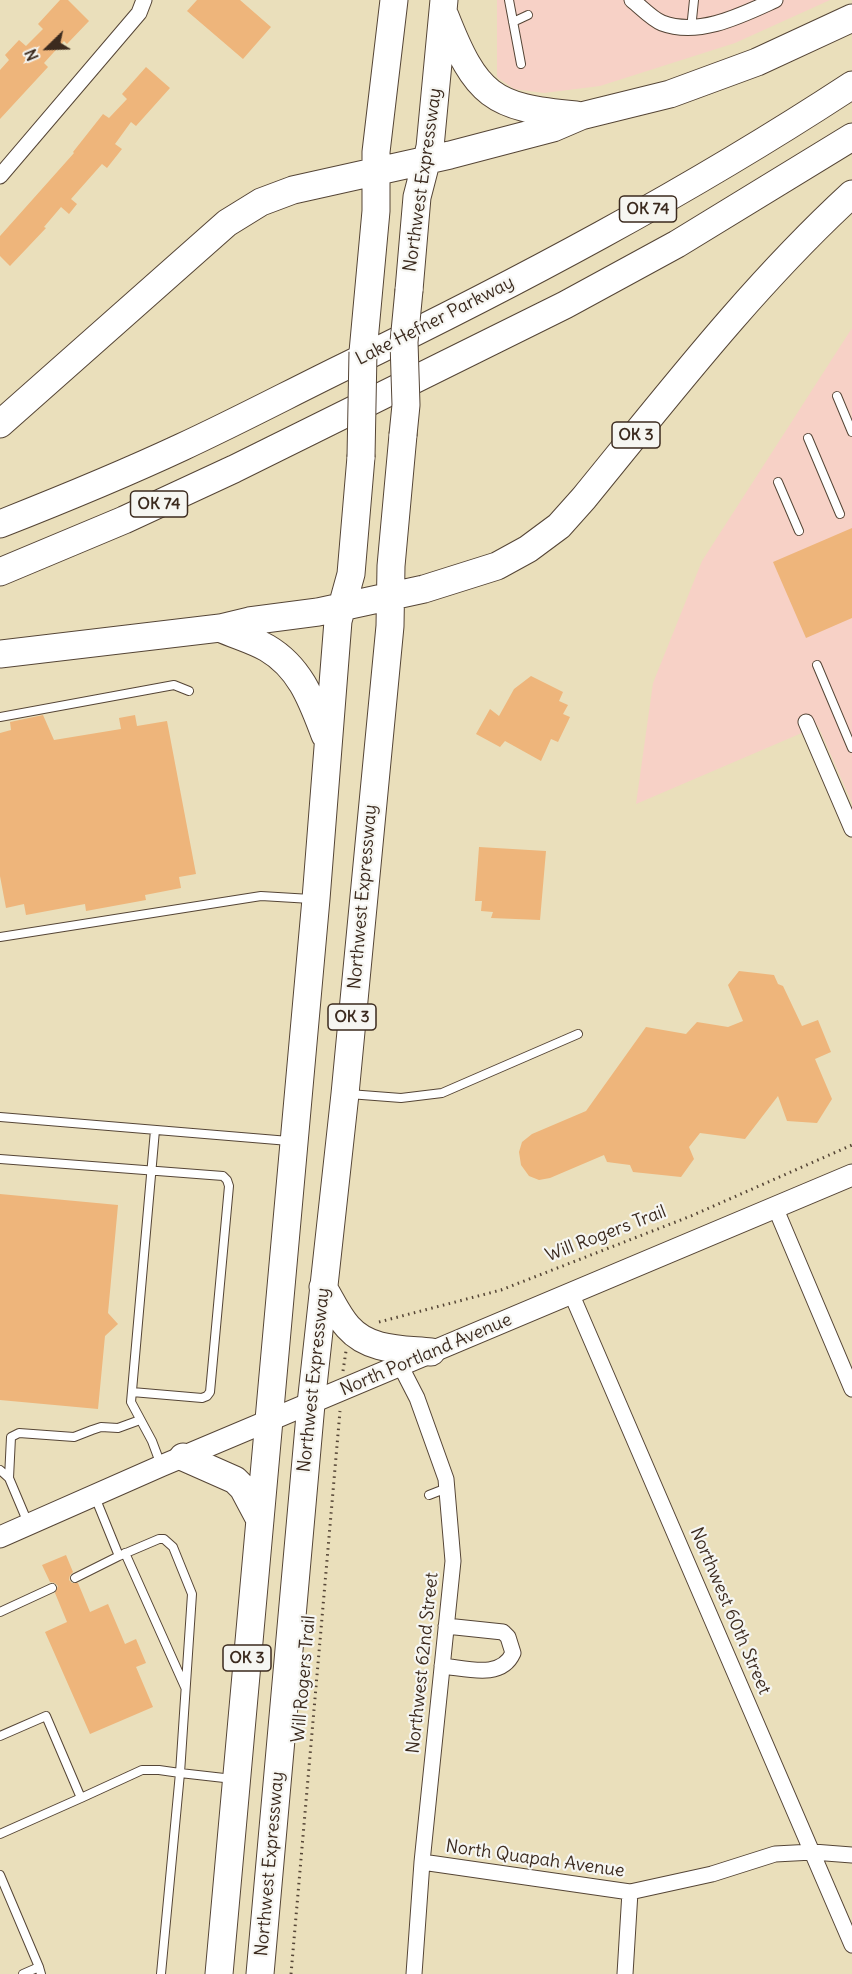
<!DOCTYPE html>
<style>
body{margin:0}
#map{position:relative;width:852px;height:1974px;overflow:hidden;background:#eadfbb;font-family:Delius,sans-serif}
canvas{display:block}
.north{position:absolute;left:18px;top:18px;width:60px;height:60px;-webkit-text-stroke:4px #f6f6f2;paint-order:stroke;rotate:247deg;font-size:16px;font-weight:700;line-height:24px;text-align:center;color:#3b2a1e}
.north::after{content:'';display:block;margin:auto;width:21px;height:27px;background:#3b2a1e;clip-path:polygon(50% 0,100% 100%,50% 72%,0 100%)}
</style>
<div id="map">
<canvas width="852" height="1974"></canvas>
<div class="north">N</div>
</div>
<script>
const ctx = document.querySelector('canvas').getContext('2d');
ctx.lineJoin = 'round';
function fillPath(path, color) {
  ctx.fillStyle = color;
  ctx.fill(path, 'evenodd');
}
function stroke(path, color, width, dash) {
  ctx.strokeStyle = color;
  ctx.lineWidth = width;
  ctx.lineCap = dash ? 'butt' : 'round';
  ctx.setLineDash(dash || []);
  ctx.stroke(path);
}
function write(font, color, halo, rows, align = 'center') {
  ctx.font = font + ' Delius,sans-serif';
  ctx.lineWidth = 4.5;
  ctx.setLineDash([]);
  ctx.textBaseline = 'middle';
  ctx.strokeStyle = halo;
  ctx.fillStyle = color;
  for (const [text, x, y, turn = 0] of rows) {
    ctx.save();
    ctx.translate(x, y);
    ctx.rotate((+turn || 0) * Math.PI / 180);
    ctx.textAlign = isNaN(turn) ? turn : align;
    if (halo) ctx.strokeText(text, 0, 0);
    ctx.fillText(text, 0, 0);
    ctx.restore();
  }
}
const built = new Path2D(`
 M 497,0 L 830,0 L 735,43 L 600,86 L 544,93 L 514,89 L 497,77 Z
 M 852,328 L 852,803 L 818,726 L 636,804 L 653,683 L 702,561 Z`);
const building = new Path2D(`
 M 60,0 L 68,0 L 89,21 L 67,44 L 64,41 L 44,63 L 48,67 L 0,119 L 0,70 L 9,60 L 5,55 L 19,40 L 26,46 L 43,29 L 38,24 Z
 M 197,0 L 240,0 L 271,27 L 243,59 L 187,11 Z
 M 146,67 L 170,88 L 136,126 L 131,122 L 115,144 L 122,149 L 107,168 L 102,164 L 71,199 L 77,204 L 69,214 L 61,207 L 44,227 L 46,228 L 10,266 L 0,256 L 0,236 L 74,153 L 73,152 L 103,114 L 109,118 L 127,99 L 122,94 Z
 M 852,528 L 852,618 L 806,638 L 773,562 Z
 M 531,676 L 563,692 L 559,701 L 568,705 L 563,714 L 570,717 L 558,742 L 551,739 L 541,761 L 505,741 L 500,747 L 476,734 L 490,709 L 499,716 L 514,689 Z
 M 43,715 L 54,740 L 121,729 L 119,718 L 135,715 L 137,726 L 167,721 L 196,874 L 179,877 L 181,888 L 145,895 L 146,900 L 86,911 L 85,904 L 26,915 L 24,904 L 6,908 L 0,876 L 0,733 L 11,730 L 10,722 Z
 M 479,847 L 546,851 L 540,920 L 491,918 L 493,912 L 481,911 L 482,901 L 475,901 Z
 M 739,971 L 774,975 L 778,984 L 783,986 L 802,1026 L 818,1020 L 831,1052 L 815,1059 L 832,1099 L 817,1123 L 787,1121 L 778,1096 L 745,1139 L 700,1133 L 689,1147 L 694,1159 L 681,1177 L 633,1172 L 630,1165 L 607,1162 L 604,1155 L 550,1178 L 539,1180 L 529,1176 L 521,1165 L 519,1152 L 522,1142 L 532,1134 L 586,1111 L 646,1027 L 686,1034 L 697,1022 L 728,1027 L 743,1021 L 728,985 Z
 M 0,1194 L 118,1205 L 108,1313 L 118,1324 L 105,1336 L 98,1409 L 0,1400 Z
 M 66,1555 L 73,1572 L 70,1575 L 69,1580 L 72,1583 L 78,1583 L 90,1612 L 108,1604 L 125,1644 L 136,1639 L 146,1663 L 136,1667 L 153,1707 L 90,1734 L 45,1632 L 67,1622 L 55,1593 L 58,1586 L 55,1583 L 50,1582 L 42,1565 Z`);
const path = new Path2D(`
 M 379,1322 L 501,1290 L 691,1216 L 852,1145
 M 343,1371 L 346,1351
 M 291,1974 L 340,1411`);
const lane = new Path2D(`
 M 509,0 L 521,64
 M 513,22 L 528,15
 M 691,29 L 694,0
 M 837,396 L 852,432
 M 808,438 L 840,514
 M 778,482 L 799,531
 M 817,665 L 852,748
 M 0,717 L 174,685 L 189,691
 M 0,937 L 261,896 L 311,899
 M 349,1094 L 401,1098 L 442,1093 L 578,1034
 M 0,1117 L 289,1141
 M 155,1130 L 131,1402 L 152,1441 L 161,1465
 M 0,1159 L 223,1176 L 227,1180 L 229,1186 L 210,1392 L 207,1396 L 202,1398 L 132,1392
 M 0,1470 L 9,1478 L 28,1523
 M 9,1478 L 11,1437 L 19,1433 L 74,1437 L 92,1430 L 101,1427 L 118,1428 L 140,1420
 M 429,1495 L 447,1488
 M 95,1497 L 119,1556 L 159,1539 L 164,1539 L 173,1547 L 192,1594 L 180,1773 L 233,1779
 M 125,1553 L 185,1687
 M 75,1578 L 119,1556
 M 0,1612 L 52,1588
 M 0,1736 L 46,1716 L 81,1798 L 142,1770 L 159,1770 L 180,1773 L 161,1974
 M 0,1834 L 81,1798
 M 0,1875 L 39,1967
 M 23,1974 L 39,1967 L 41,1974`);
const street = new Path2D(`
 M 632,0 C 641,7 652,19 662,23 C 699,37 742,15 775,0
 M 0,176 L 139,13 L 144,0
 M 806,722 L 852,829
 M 775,1207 L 852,1389
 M 571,1293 L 852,1945
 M 400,1365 L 417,1398 L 446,1479 L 453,1561 L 422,1862 L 414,1974
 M 442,1666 C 466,1668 501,1680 513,1653 L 508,1637 L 503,1632 L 446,1626
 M 422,1862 L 630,1892 L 712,1874 L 775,1854 L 813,1852 L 852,1855
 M 625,1974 L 630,1892`);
const secondary = new Path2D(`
 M 0,1537 L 161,1466 L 852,1175`);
const highway = new Path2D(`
 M 445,16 C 476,95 492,108 576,115
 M 409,290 L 417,197 L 430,147 L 444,0
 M 363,352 L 376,211 L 376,152 L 394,0
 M 0,424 L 227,223 L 261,202 L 293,190 L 450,155 L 553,128 L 581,116 L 670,94 L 757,62 L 852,18
 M 0,524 C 61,500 122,475 182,447 C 236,422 289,394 342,368 C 517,283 689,192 852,85
 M 0,572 L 124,520 L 234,469 L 565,305 L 677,244 L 852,137
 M 220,628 C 235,635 253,640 267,648 C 301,668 312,701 325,735
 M 0,654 L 220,628 L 249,621 L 318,612 L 424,589 L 497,566 L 528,549 L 559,526 L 584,498 C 669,394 752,286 852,194
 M 323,1287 C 331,1300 338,1316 348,1327 C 369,1351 402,1349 431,1352
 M 183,1457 L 235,1480 L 243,1488 L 260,1520
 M 219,1974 L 316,899 L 338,621 L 351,574 L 361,457
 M 260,1974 L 311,1404 L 345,1094 L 390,626 L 391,566 L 403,435`);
const highwayBridge = new Path2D(`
 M 403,435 L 406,405 L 404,342 L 409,290
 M 361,457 L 363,352`);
const shields = [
 [648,209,57],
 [636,435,48],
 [159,504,57],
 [352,1017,48],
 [247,1658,48]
];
const shieldNames = [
 ["OK 74",648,209],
 ["OK 3",636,435],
 ["OK 74",159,504],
 ["OK 3",352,1017],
 ["OK 3",247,1658]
];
const streetNames = [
 ["Northwest Expressway",423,180,-82],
 ["Lake Hefner Parkway",435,321,-27],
 ["Northwest Expressway",363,897,-85],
 ["Will Rogers Trail",606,1234,-21],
 ["North Portland Avenue",426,1355,-23],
 ["Northwest Expressway",314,1380,-84],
 ["Northwest 60th Street",730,1611,67],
 ["Northwest 62nd Street",423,1663,-84],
 ["Will Rogers Trail",304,1679,-85],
 ["North Quapah Avenue",535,1859,8],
 ["Northwest Expressway",270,1864,-85]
];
fillPath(built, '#f7d1c6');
fillPath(building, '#eeb57b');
stroke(lane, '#554536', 10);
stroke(street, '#554536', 17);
stroke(secondary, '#554536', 23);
stroke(highway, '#554536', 29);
stroke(path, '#554536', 3, [1.5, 4.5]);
stroke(lane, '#fff', 8);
stroke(street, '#fff', 15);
stroke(secondary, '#fff', 21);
stroke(highway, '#fff', 27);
stroke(highwayBridge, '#554536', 29, []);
stroke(highwayBridge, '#fff', 27);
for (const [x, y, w] of shields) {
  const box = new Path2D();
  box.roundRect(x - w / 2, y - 13, w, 26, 4.5);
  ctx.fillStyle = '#f6f6f2';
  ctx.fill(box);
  stroke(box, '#3b2a1e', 1.5);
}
write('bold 16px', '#3b2a1e', null, shieldNames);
write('18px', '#3b2a1e', '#f6f6f2', streetNames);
</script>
